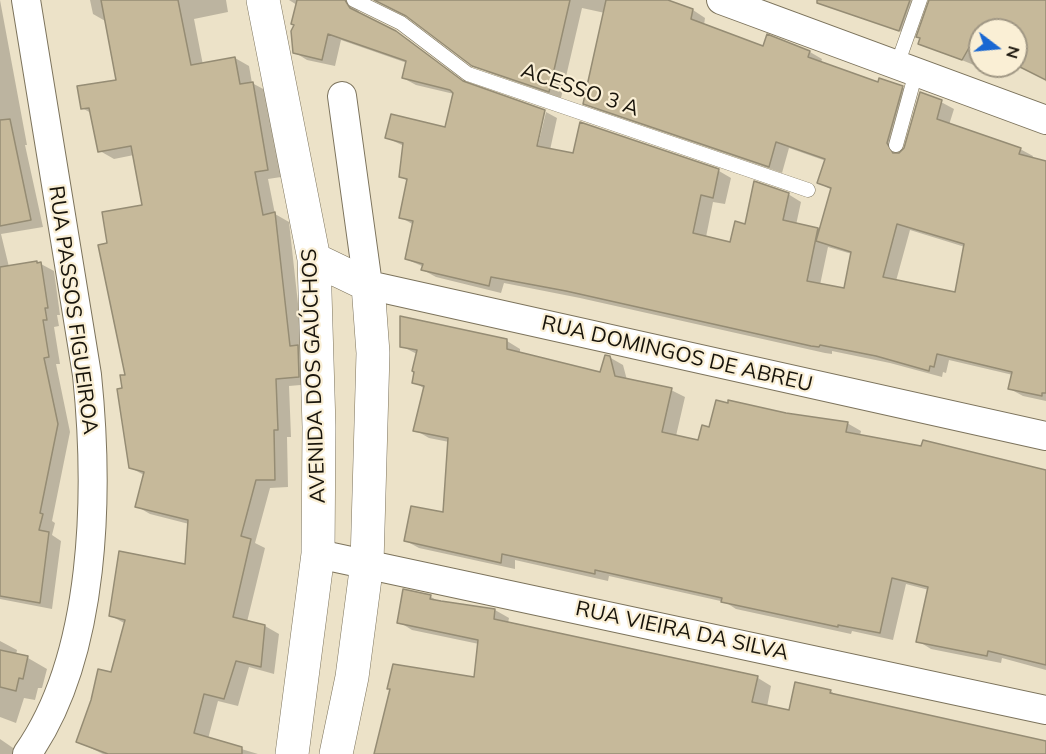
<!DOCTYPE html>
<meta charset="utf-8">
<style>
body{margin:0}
#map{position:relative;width:1046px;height:754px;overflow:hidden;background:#ece2c8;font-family:Mulish,sans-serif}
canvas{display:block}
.north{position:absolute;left:968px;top:18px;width:60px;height:60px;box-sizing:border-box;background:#faefd5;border:2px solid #a09784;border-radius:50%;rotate:106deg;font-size:16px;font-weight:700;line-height:24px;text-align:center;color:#18140b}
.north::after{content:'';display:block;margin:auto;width:21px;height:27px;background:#1967d2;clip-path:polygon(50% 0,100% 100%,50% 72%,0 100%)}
</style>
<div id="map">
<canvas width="1046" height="754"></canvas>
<div class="north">N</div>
</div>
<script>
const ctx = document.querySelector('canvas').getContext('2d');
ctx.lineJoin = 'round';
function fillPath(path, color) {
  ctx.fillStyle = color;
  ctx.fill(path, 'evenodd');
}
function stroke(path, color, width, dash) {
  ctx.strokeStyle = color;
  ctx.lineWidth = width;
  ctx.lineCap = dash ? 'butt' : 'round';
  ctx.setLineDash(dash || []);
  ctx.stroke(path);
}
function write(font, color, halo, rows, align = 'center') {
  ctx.font = font + ' Mulish,sans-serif';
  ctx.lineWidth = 4.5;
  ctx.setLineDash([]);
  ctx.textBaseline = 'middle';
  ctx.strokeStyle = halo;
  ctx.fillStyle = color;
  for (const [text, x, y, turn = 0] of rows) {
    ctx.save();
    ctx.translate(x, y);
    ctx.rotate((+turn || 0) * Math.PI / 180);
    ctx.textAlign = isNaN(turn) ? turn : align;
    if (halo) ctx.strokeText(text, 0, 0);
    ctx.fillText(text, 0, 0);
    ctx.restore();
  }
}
const shadow = new Path2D(`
 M 0,0 L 27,145 L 25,145 L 43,227 L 1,234 L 9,267 L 41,264 L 54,271 L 60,315 L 57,315 L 59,326 L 54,327 L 60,364 L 56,364 L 70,432 L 52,521 L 55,523 L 52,535 L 61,541 L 52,609 L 0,599 Z
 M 90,0 L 226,0 L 228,12 L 194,19 L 203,65 L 235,58 L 249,66 L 252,83 L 267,91 L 281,177 L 268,179 L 275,214 L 289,222 L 303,349 L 312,384 L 289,386 L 291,437 L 287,437 L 288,487 L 270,488 L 255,543 L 265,548 L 247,622 L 265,626 L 279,634 L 274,674 L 249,667 L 238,706 L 218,701 L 208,739 L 258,754 L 103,754 L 78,742 L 112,674 L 126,624 L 111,616 L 187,565 L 189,524 L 150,514 L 136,506 L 144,475 L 131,468 L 124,389 L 127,376 L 108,244 L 143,207 L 134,155 L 114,159 L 100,151 L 91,113 L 82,108 L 118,81 L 107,22 L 93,14 Z
 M 289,0 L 362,0 L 359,3 L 357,9 L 361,15 L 409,40 L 468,85 L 533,153 L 536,153 L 546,112 L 557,118 L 550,150 L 719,171 L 731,178 L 725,204 L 713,202 L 706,237 L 731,244 L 746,225 L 788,194 L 801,202 L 796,225 L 820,231 L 832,190 L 819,183 L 826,161 L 789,148 L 782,173 L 598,110 L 585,103 L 605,13 L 582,8 L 561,98 L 487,72 L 410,17 L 375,0 L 660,0 L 693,10 L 705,18 L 704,25 L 764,48 L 768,36 L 810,52 L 822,59 L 821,63 L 879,84 L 902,87 L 915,94 L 901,154 L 941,102 L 954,109 L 949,125 L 1020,149 L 1033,156 L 1032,159 L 1046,163 L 1046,401 L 1023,396 L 1010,389 L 1013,375 L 949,360 L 946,373 L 943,372 L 942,377 L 890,363 L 832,351 L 832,354 L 825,353 L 580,298 L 504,283 L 501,293 L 436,277 L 423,270 L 424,267 L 406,259 L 414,225 L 400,217 L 408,181 L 401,177 L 404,146 L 387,138 L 446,129 L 454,94 L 416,85 L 403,78 L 407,63 L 341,40 L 335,66 L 307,60 L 294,52 L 297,5 ZM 910,230 L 965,247 L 956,294 L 896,281 ZM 828,247 L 852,254 L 845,290 L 820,285 Z
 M 819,0 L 927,0 L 923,3 L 912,36 Z
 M 929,0 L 1046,0 L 1046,82 L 1045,79 L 1019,65 L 1016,71 L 1007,66 L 1016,66 L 1016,30 L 980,30 L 980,56 L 974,65 L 919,43 Z
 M 507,341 L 520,349 L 520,354 L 601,374 L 609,357 L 623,365 L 627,380 L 671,390 L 685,397 L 676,436 L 699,441 L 710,429 L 786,414 L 847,423 L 861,431 L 860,436 L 1046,470 L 1046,670 L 1002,658 L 1001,663 L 931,649 L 918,641 L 929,590 L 906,584 L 893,640 L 852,631 L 851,634 L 736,609 L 725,602 L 609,576 L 608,581 L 515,560 L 515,569 L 419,548 L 406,541 L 444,514 L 449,442 L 429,438 L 415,430 L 425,389 L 414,382 L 417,354 L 401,346 Z
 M 431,597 L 442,603 L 495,610 L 509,618 L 508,623 L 758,678 L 771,686 L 767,707 L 790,712 L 830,691 L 840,697 L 1046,741 L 1046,754 L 378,754 L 394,666 L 476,679 L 479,644 L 412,630 L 399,622 Z
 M 0,641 L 17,650 L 16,655 L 28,658 L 47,669 L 42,688 L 38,688 L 35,700 L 24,698 L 16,723 L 0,717 Z
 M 0,739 L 16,750 L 13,754 L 0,754 Z`);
const building = new Path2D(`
 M 101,0 L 178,0 L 191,65 L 235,57 L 240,84 L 253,82 L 268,170 L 255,172 L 263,215 L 275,212 L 290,346 L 298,345 L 299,377 L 276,379 L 278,430 L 274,430 L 275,480 L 256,480 L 241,536 L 251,539 L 233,617 L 265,625 L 261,667 L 236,661 L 224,699 L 204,694 L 194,733 L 242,747 L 242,754 L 108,754 L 76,742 L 91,700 L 98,669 L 111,672 L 125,620 L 109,616 L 119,551 L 185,564 L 188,520 L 135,507 L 144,472 L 129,468 L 117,389 L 122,388 L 120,375 L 125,375 L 98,245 L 107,243 L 102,212 L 142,205 L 131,146 L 98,152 L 89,108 L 81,109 L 77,86 L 116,80 Z
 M 297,0 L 345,0 L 350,8 L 396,31 L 463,81 L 545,110 L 537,146 L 573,153 L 580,122 L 719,169 L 713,198 L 701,195 L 693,233 L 730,242 L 735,221 L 745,224 L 754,181 L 789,193 L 783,220 L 818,228 L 807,281 L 844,288 L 851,252 L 816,241 L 831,188 L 817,183 L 825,159 L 776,142 L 769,167 L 583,104 L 606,0 L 668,0 L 693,9 L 691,19 L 763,46 L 767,34 L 810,51 L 808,57 L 878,82 L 879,78 L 903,86 L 887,143 L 893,153 L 899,153 L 904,148 L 920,92 L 942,100 L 937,119 L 1021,148 L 1019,154 L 1046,161 L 1046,393 L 1042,393 L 1042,396 L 1008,389 L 1012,372 L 937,354 L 934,367 L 930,366 L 929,371 L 876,356 L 820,345 L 819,347 L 811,346 L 566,291 L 491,277 L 489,286 L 421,270 L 423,264 L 405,259 L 413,221 L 399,218 L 407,179 L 399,177 L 403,143 L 385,138 L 391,114 L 445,127 L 453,93 L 450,90 L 402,78 L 406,61 L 328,34 L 322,60 L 293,53 L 291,31 L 294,25 L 291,24 ZM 897,224 L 964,244 L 955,292 L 883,277 Z
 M 374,0 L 570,0 L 549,92 L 472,66 L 406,16 Z
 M 817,0 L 910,0 L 899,31 L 817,3 Z
 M 929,0 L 1046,0 L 1046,80 L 1016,65 L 1016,30 L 980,30 L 980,51 L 970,46 L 962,60 L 918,44 L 920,38 L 916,37 Z
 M 10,119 L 31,220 L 0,226 L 0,120 Z
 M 37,261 L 37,263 L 41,262 L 48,308 L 45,308 L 47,320 L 43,320 L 49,357 L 44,358 L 58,424 L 40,513 L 43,514 L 39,530 L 49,532 L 40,603 L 0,596 L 0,267 Z
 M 400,316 L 507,339 L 507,349 L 600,372 L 605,355 L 610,356 L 615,376 L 672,388 L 662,432 L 698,440 L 702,425 L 709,427 L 716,400 L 728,403 L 728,400 L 786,413 L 848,422 L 846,432 L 921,446 L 923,440 L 1046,470 L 1046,665 L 988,651 L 987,656 L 916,642 L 928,587 L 892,578 L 880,633 L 838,625 L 838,627 L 721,602 L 722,598 L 595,570 L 595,574 L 502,554 L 501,563 L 404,541 L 411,506 L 443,512 L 448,438 L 413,431 L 424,386 L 412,383 L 414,372 L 412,371 L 417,350 L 400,347 Z
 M 403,589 L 431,595 L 430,599 L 441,601 L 495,609 L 494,619 L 758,676 L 752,702 L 789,710 L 795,682 L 831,690 L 830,693 L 1046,741 L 1046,754 L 374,754 L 390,689 L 387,689 L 393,664 L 474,677 L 478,640 L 397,623 Z
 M 0,650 L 28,656 L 23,679 L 19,678 L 16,691 L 0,687 Z`);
const service = new Path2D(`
 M 354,0 L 401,23 L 468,74 L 808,190
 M 897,65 L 920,0
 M 896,145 L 916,72`);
const minor = new Path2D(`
 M 26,0 L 87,375 C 99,491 97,655 27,754
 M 721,0 L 1046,120
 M 342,96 L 368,285 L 1046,436
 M 318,554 L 1046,710`);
const tertiary = new Path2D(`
 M 263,0 L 314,259 L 319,427 L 318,554 L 292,754
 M 314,259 L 368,285 L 373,353 L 367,563 L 352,677 L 336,754`);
const streetNames = [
 ["ACESSO 3 A",580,90,19],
 ["RUA PASSOS FIGUEIROA",73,310,82],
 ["RUA DOMINGOS DE ABREU",677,354,13],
 ["AVENIDA DOS GAÚCHOS",314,376,-92],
 ["RUA VIEIRA DA SILVA",682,631,12]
];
fillPath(shadow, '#0003');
fillPath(building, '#c6b99a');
stroke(building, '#958c74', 1.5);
stroke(service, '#7c735c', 15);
stroke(minor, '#7c735c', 30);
stroke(tertiary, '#7c735c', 34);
stroke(service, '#fff', 14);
stroke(minor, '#fff', 28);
stroke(tertiary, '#fff', 33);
write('21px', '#18140b', '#faefd5', streetNames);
</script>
